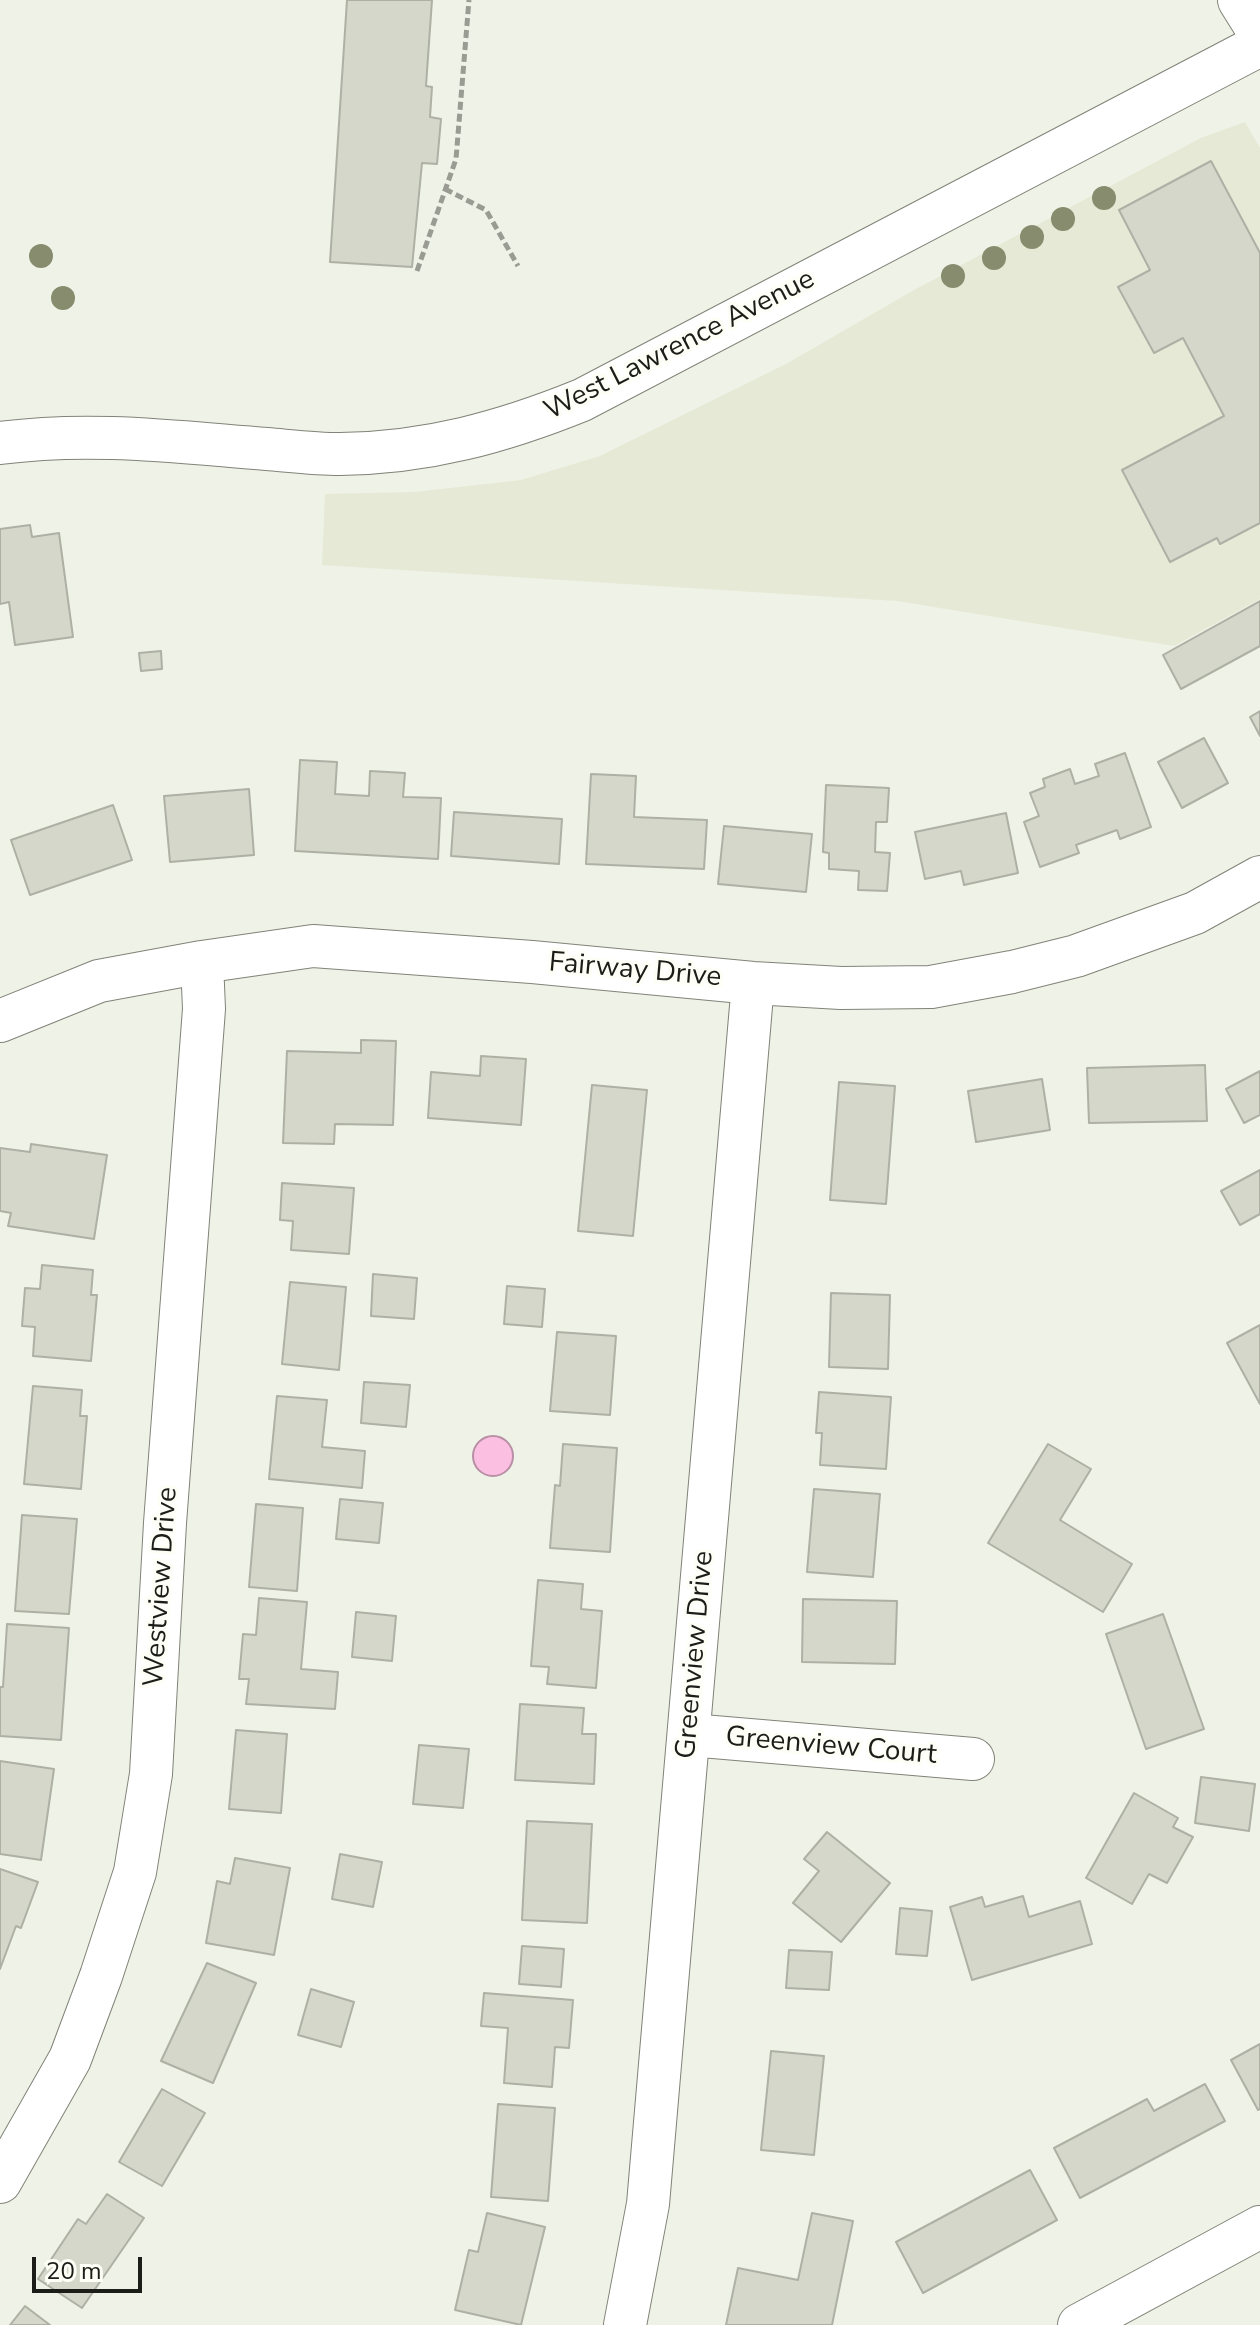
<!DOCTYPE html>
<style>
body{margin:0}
#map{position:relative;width:1260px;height:2325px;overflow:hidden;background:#eff2e6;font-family:"Nunito Sans",sans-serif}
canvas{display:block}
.scale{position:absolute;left:32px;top:2257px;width:110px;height:36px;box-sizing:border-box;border:4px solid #1c1d18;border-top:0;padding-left:10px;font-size:24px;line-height:28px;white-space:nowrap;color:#1c1d18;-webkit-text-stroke:6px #fdfff7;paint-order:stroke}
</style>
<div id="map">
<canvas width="1260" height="2325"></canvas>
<div class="scale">20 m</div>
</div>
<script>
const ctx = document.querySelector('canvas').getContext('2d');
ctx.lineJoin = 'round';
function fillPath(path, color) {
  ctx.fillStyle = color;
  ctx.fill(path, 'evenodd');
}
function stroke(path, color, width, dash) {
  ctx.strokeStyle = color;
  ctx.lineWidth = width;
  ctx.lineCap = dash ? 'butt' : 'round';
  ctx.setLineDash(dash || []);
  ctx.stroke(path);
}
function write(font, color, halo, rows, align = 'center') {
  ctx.font = font + ' "Nunito Sans",sans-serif';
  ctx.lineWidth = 7;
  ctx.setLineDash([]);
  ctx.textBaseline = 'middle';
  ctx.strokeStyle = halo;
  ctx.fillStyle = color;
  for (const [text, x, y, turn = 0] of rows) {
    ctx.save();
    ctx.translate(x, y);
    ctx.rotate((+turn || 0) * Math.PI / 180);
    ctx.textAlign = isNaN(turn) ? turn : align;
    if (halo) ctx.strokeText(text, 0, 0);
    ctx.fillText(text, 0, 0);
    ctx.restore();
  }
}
const built = new Path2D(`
 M 1245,122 L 1260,148 L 1260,599 L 1174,646 L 897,601 L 322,565 L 325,494 L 415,492 L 521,480 L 600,456 L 786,364 L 914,290 L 1201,138 Z`);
const water = new Path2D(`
 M473 1456a20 20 0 1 1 40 0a20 20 0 1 1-40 0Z`);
const building = new Path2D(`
 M 347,0 L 432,0 L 426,86 L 432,87 L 430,117 L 441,119 L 437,164 L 422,163 L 412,267 L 330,262 Z
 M 1211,161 L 1260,253 L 1260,523 L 1220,544 L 1217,538 L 1170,562 L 1122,470 L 1224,416 L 1183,338 L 1154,353 L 1118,287 L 1150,270 L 1119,210 Z
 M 30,525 L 32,537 L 59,533 L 73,637 L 15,645 L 9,602 L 0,604 L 0,529 Z
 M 1260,601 L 1260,646 L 1181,689 L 1163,655 Z
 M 161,651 L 162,669 L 141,671 L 139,653 Z
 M 1260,711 L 1260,736 L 1250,717 Z
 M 1204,738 L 1228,783 L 1182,808 L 1158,762 Z
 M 1125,753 L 1151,827 L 1120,839 L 1117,830 L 1076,845 L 1079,853 L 1040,867 L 1024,822 L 1039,816 L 1030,793 L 1045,787 L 1043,779 L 1070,769 L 1075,784 L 1099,776 L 1095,764 Z
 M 300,760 L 337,762 L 335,794 L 369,796 L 370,771 L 405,773 L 403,797 L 441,798 L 438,859 L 295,851 Z
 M 591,774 L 636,776 L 634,817 L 707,820 L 704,869 L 586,864 Z
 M 826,785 L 889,788 L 887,822 L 876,822 L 875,852 L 890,853 L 887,891 L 858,890 L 859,871 L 829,869 L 829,853 L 823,852 Z
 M 249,789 L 254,855 L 170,862 L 164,796 Z
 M 113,805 L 132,860 L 30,895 L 11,840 Z
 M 454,812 L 562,819 L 559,864 L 451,856 Z
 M 1006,813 L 1018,873 L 964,885 L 961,871 L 925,879 L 915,832 Z
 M 724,826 L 812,834 L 806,892 L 718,884 Z
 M 361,1040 L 396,1041 L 393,1125 L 335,1124 L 334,1144 L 283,1143 L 287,1051 L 361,1053 Z
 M 481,1056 L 526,1059 L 521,1125 L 428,1118 L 431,1072 L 480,1076 Z
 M 1205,1065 L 1207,1121 L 1089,1123 L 1087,1068 Z
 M 1260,1071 L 1260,1115 L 1244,1123 L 1226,1089 Z
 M 1042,1079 L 1050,1130 L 976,1142 L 968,1091 Z
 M 839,1082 L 895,1086 L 886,1204 L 830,1200 Z
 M 592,1085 L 647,1090 L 633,1236 L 578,1231 Z
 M 31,1144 L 107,1155 L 94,1239 L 8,1226 L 11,1213 L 0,1211 L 0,1148 L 30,1152 Z
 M 1260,1170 L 1260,1214 L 1240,1225 L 1221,1191 Z
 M 282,1183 L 354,1188 L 349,1254 L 291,1250 L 293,1221 L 280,1220 Z
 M 42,1265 L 93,1270 L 91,1295 L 97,1295 L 91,1361 L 33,1356 L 35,1327 L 22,1326 L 25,1288 L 40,1289 Z
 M 373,1274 L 417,1278 L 414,1319 L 371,1316 Z
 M 290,1282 L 346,1287 L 339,1370 L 282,1364 Z
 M 507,1286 L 545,1289 L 542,1327 L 504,1324 Z
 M 831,1293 L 890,1295 L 888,1369 L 829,1367 Z
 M 1260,1325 L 1260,1404 L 1227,1343 Z
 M 557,1332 L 616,1336 L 610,1415 L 550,1411 Z
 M 364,1382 L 410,1385 L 406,1427 L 361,1423 Z
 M 33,1386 L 82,1390 L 80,1416 L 87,1416 L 81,1489 L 24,1484 Z
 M 819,1392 L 891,1397 L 886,1469 L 820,1465 L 822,1433 L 816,1433 Z
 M 277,1396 L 327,1400 L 322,1447 L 365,1451 L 362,1488 L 269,1479 Z
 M 563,1444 L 617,1448 L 610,1552 L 550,1548 L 555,1485 L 560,1486 Z
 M 1048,1444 L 1091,1469 L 1060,1520 L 1132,1564 L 1103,1612 L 988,1543 Z
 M 814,1489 L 880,1494 L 873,1577 L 807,1572 Z
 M 340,1499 L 383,1503 L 379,1543 L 336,1539 Z
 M 256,1504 L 303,1508 L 297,1591 L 249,1587 Z
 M 22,1515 L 77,1519 L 69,1614 L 15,1611 Z
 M 538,1580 L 583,1584 L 581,1609 L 602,1611 L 596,1688 L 547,1684 L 549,1667 L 531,1666 Z
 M 259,1598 L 307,1602 L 301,1669 L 338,1672 L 335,1709 L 246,1704 L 249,1679 L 239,1679 L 243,1634 L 256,1635 Z
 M 803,1599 L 897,1601 L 895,1664 L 802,1662 Z
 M 356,1612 L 396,1616 L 392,1661 L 352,1657 Z
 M 1163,1614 L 1204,1729 L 1146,1749 L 1106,1634 Z
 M 7,1624 L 69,1628 L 61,1740 L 0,1736 L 0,1687 L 3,1687 Z
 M 520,1704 L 584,1708 L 582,1734 L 596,1734 L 594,1784 L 515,1780 Z
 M 236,1730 L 287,1734 L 281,1813 L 229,1809 Z
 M 419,1745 L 469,1749 L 463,1808 L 413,1804 Z
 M 0,1761 L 54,1769 L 41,1860 L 0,1854 Z
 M 1201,1777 L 1255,1784 L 1249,1831 L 1195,1823 Z
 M 1134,1793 L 1178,1818 L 1173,1827 L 1193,1837 L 1167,1883 L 1149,1874 L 1132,1904 L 1086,1878 Z
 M 527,1821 L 592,1824 L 587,1923 L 522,1920 Z
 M 827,1832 L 890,1883 L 841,1942 L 793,1903 L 819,1871 L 804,1859 Z
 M 340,1854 L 382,1862 L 373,1907 L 332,1899 Z
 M 235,1858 L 290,1868 L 274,1955 L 206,1943 L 217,1881 L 230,1884 Z
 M 0,1869 L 38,1882 L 21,1928 L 16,1926 L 0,1969 Z
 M 1023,1896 L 1029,1917 L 1080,1901 L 1092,1944 L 972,1980 L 950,1907 L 982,1897 L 985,1907 Z
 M 900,1908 L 932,1911 L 927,1956 L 896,1954 Z
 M 522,1946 L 564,1949 L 561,1987 L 519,1984 Z
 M 789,1950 L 832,1952 L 829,1990 L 786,1988 Z
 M 207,1963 L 256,1983 L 213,2083 L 161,2061 Z
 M 311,1989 L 354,2002 L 341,2047 L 298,2035 Z
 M 484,1993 L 573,2000 L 569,2048 L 555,2047 L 552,2087 L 504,2083 L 508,2028 L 481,2026 Z
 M 1260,2044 L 1260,2109 L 1258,2110 L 1231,2060 Z
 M 771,2051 L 824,2056 L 814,2155 L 761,2150 Z
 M 1205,2084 L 1225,2121 L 1080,2198 L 1054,2148 L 1147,2099 L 1154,2111 Z
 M 162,2089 L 205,2113 L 162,2186 L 119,2162 Z
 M 498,2104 L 555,2108 L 548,2201 L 491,2197 Z
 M 1030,2170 L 1057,2220 L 923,2293 L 896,2242 Z
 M 107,2194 L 144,2218 L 82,2308 L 38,2279 L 78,2219 L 86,2224 Z
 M 487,2213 L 545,2227 L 521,2325 L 455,2310 L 469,2250 L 478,2252 Z
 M 812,2213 L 853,2221 L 832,2325 L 726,2325 L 738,2268 L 798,2280 Z
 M 25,2306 L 50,2325 L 10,2325 Z`);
const path = new Path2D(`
 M 445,189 L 486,210 L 518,266
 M 417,271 L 456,159 L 469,0`);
const minor = new Path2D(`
 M 0,443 C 91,431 176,442 267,449 C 291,451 316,454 340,454 C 427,453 503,432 582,400 L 1260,45
 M 0,1021 L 99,981 L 202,962 L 313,946 L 532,962 L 753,983 L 841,988 L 931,987 L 1012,972 L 1076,956 L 1195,913 L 1260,877
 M 690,1735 L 973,1759
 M 0,2182 L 70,2059 L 101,1976 L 135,1872 L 151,1774 L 165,1523 L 204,1009 L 202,962
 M 625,2325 L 648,2204 L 753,983
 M 1079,2325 L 1260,2227`);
const major = new Path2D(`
 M 1240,0 L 1260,32`);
const trees = [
 [1104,198],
 [1063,219],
 [1032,237],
 [41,256],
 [994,258],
 [953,276],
 [63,298]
];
const streetNames = [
 ["West Lawrence Avenue",680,346,-27],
 ["Fairway Drive",635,971,5],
 ["Westview Drive",162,1587,-86],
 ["Greenview Drive",696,1655,-85],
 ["Greenview Court",831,1747,5]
];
fillPath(built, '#e5e9d5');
fillPath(water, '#fbc0e1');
stroke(water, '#b88fa5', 2);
fillPath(building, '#d4d7ca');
stroke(building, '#aeb0a5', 2);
stroke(minor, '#818378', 44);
stroke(major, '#818378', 46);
stroke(path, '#9a9c93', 5, [8, 4]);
stroke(minor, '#fff', 42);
stroke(major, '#fff', 44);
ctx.fillStyle = '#878c6e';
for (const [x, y] of trees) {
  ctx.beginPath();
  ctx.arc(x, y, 12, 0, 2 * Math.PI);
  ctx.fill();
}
write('28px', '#1c1d18', '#fdfff7', streetNames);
</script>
